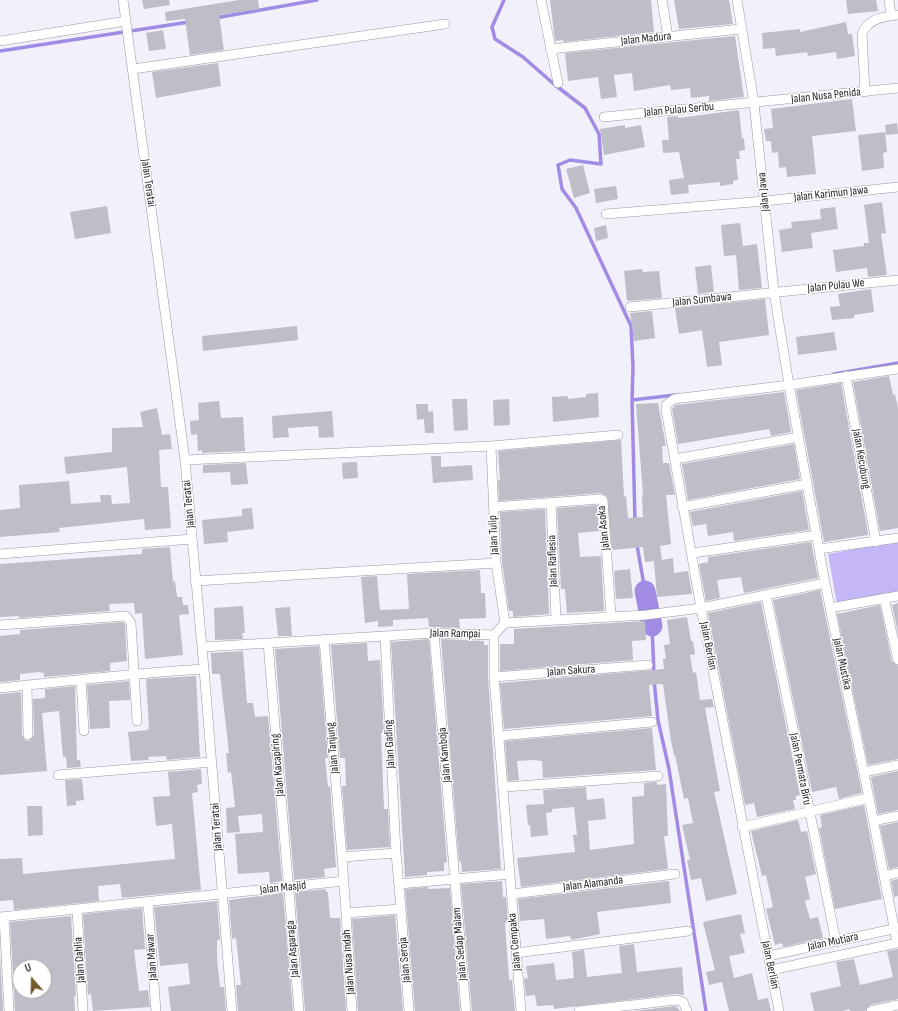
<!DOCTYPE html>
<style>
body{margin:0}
#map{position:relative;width:898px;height:1011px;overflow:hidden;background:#f2f0fa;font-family:"Sofia Sans Condensed",sans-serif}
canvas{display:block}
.north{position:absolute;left:12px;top:959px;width:40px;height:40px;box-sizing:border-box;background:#fff;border:1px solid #a8a8a9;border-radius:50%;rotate:340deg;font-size:11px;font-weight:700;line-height:16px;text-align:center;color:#262529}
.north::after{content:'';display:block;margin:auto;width:14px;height:18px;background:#735d2d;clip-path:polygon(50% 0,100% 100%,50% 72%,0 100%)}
</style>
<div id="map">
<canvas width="898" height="1011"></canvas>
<div class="north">U</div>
</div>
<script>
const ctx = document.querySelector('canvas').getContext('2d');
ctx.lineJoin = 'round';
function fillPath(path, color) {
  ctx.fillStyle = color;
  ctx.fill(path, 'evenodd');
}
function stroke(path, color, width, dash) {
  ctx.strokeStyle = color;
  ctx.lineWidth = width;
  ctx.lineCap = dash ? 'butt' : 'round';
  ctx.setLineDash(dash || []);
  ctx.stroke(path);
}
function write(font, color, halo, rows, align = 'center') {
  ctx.font = font + ' "Sofia Sans Condensed",sans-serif';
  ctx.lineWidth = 3;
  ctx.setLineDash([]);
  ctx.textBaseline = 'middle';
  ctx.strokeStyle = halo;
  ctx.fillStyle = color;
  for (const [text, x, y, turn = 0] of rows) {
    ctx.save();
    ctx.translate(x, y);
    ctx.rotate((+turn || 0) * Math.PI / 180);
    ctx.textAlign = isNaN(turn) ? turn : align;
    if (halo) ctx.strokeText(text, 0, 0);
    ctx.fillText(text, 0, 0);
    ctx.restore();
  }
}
const green = new Path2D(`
 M 898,541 L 898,594 L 837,605 L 828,554 Z`);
const stream = new Path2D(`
 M 504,0 L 492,27 L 495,39 L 523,57 L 555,85 L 585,108 L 599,134 L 601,164 L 570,160 L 558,165 L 562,189 L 576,208 L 631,326 L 633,367 L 632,400 L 675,395
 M 215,18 L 317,0
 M 0,51 L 189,22
 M 834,374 L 898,363
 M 632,400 L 635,521
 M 637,545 L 645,591
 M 652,626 L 654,674
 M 654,680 L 658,720 L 669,769 L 706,1011`);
const river = new Path2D(`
 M 645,591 L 652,626`);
const building = new Path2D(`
 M 142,0 L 169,0 L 170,5 L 144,9 Z
 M 239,0 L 258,0 L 259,9 L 219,15 L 224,50 L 190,55 L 185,19 L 166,21 L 165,12 Z
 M 550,0 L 651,0 L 654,32 L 564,42 L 563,40 L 555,41 Z
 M 674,0 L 729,0 L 733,24 L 679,29 Z
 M 846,0 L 876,0 L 878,11 L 848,14 Z
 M 846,22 L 848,34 L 852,34 L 855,56 L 837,59 L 836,52 L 808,56 L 807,52 L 776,56 L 775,48 L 763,49 L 762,33 L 800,29 L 800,32 Z
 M 163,30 L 166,49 L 149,51 L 146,33 Z
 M 735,36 L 744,97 L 709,101 L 709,96 L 691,98 L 690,88 L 671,90 L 670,85 L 634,91 L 632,73 L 614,75 L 617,97 L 601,99 L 598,77 L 568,81 L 565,53 Z
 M 218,63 L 221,86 L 156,98 L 152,72 Z
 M 852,99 L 856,131 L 812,136 L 816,174 L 787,177 L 786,167 L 779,168 L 778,152 L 772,153 L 771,141 L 766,141 L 764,129 L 773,128 L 771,109 Z
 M 739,110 L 742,139 L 744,138 L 745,150 L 739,151 L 740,159 L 736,159 L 738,180 L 733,181 L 733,184 L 720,186 L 720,182 L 688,185 L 689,193 L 671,195 L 669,180 L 684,178 L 679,152 L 663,153 L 662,140 L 669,140 L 667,117 L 678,116 L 678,118 Z
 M 897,123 L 898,134 L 886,135 L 885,125 Z
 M 625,125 L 625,128 L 641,125 L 645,147 L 604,155 L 600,129 Z
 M 885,132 L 887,152 L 883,153 L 884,168 L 862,171 L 858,135 Z
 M 583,165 L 590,193 L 574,198 L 566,169 Z
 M 616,186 L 618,199 L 596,203 L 594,189 Z
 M 882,202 L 886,233 L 881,234 L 887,275 L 868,277 L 867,268 L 836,272 L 833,250 L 864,246 L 864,243 L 869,243 L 864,205 Z
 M 107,206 L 111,233 L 75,239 L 70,212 Z
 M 835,207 L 838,229 L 811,233 L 813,248 L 782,252 L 779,230 L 792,228 L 791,222 L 821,219 L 820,209 Z
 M 740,223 L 743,246 L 757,244 L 762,288 L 739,290 L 736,255 L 724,256 L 721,225 Z
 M 606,225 L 608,238 L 596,241 L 594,228 Z
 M 711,265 L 714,292 L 698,294 L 695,267 Z
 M 642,269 L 643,272 L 659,271 L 662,298 L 629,301 L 627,300 L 624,271 Z
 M 871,289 L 874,312 L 854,315 L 854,318 L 832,320 L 830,307 L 840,306 L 838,294 Z
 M 765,299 L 769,335 L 719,342 L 722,365 L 707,367 L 702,330 L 679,334 L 675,308 Z
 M 652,311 L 655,338 L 634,341 L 630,313 Z
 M 297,326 L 298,340 L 203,351 L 202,336 Z
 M 834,332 L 837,350 L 798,355 L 796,337 Z
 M 889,376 L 893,395 L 895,394 L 898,408 L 898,528 L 880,531 L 853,382 Z
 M 841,383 L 868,533 L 868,535 L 824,542 L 796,390 Z
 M 784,392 L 791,432 L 771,436 L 769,429 L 678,444 L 672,409 L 676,405 Z
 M 598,393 L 599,417 L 553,422 L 552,397 L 568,396 L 568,399 L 586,397 L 586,394 Z
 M 452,399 L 467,399 L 468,430 L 454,431 Z
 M 509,399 L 510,425 L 494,426 L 493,400 Z
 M 219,401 L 221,418 L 243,417 L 245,451 L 202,453 L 202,450 L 198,451 L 197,434 L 191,435 L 190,421 L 199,420 L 198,403 Z
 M 658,403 L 666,446 L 662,446 L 663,463 L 669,463 L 675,495 L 666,495 L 671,544 L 660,546 L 662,560 L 673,558 L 674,573 L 688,571 L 692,594 L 657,597 L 654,561 L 645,562 L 643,547 L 612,550 L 607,496 L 600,493 L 499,501 L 498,480 L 500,480 L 498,451 L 621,440 L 624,497 L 626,496 L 628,518 L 643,517 L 642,495 L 643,495 L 636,404 Z
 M 416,404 L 428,404 L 428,412 L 433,411 L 434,433 L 425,433 L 424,419 L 417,420 Z
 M 157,408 L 162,435 L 170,434 L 172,449 L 159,450 L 161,487 L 168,487 L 171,528 L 145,530 L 144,519 L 59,528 L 60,532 L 0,537 L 0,510 L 20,508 L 19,485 L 69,481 L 71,504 L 101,502 L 100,495 L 111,495 L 112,504 L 130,503 L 127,467 L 66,474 L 64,457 L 112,452 L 112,428 L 143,427 L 140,412 Z
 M 332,411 L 334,437 L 319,438 L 318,426 L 288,428 L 289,437 L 273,438 L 272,416 Z
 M 794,444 L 800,479 L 688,500 L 682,464 Z
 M 431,456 L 441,456 L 441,467 L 472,465 L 473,480 L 433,483 Z
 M 351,462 L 357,462 L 358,478 L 343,479 L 342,463 Z
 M 246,463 L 248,484 L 231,485 L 230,472 L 203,473 L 203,465 Z
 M 802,491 L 809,530 L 734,541 L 733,532 L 708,536 L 706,524 L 693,526 L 690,512 Z
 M 597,505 L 599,531 L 578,533 L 580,557 L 601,556 L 604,611 L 567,613 L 565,589 L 561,589 L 557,508 Z
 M 252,508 L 254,529 L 227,532 L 228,542 L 204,544 L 202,520 L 242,516 L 242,509 Z
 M 545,509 L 549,614 L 513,617 L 513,611 L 509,611 L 502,562 L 500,512 Z
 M 811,542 L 818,578 L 744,593 L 741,577 L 717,580 L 720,598 L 706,601 L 699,564 L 708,562 L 708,557 Z
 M 170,547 L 173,582 L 175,581 L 177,597 L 182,597 L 183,605 L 188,605 L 189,614 L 179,615 L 183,655 L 145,659 L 142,613 L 135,614 L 134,603 L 109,604 L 110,611 L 19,618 L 19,616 L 0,617 L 0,564 L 142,554 L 142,549 Z
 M 630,569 L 633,598 L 616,599 L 614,571 Z
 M 480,570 L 481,593 L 485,593 L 486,618 L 459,619 L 460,628 L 429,627 L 428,618 L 393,620 L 393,626 L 378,627 L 378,621 L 365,623 L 361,577 L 377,576 L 380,610 L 409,609 L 407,574 Z
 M 820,590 L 862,793 L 839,799 L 836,787 L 812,792 L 773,600 Z
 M 761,602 L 800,795 L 796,796 L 796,800 L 793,800 L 795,809 L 757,817 L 754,803 L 745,805 L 708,613 Z
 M 898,603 L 898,633 L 892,605 Z
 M 880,605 L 892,661 L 898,666 L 898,759 L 868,765 L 837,614 Z
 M 243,606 L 245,633 L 242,633 L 243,639 L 215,640 L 214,608 Z
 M 290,607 L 292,636 L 278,636 L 275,608 Z
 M 687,617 L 691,641 L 693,641 L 695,654 L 690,655 L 693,673 L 696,672 L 700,700 L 712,699 L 714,707 L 705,708 L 720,791 L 714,792 L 737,894 L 706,901 L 701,878 L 691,880 L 687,860 L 690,860 L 682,825 L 693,823 L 688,798 L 684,799 L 675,755 L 674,755 L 671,741 L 663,684 L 649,685 L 652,716 L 504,729 L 500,683 L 664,669 L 663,659 L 666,659 L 664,645 L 670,644 L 667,620 Z
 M 645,621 L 646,640 L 632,641 L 633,660 L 500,671 L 500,644 L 514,644 L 514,629 Z
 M 123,622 L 125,625 L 127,661 L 110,663 L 110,671 L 44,677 L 44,673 L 39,672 L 20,674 L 20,680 L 0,682 L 0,636 L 20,634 L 20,630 Z
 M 429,639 L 447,862 L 444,863 L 444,871 L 427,872 L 427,875 L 405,877 L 391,642 Z
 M 441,639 L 484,641 L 484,645 L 488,645 L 488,677 L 501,869 L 462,872 L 461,861 L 459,862 Z
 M 367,643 L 368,661 L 380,660 L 384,733 L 381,733 L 384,809 L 388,809 L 390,847 L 347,850 L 342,786 L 346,786 L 345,758 L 340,758 L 331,645 Z
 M 319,646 L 328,758 L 325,758 L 328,787 L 330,786 L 336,867 L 324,869 L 325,877 L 294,880 L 275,649 Z
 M 243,651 L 247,703 L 253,703 L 255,717 L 268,716 L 282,881 L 270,883 L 269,872 L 238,874 L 235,834 L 263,832 L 262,814 L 238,816 L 240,832 L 227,833 L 226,808 L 235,807 L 231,772 L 228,773 L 226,753 L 229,753 L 220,674 L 212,674 L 211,653 Z
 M 196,676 L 200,757 L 167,760 L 166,756 L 148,757 L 149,760 L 131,761 L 128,732 L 148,730 L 149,728 L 146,679 Z
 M 129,681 L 130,700 L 109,701 L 110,728 L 90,729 L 87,685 Z
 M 75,686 L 77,760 L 80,760 L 81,767 L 67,768 L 66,757 L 63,757 L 59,711 L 42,713 L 47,771 L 0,775 L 0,694 L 21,692 L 22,735 L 25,740 L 29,741 L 34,735 L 33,699 L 45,698 L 45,689 Z
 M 652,728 L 656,770 L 543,778 L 542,761 L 533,760 L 517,761 L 519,780 L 508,781 L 505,741 Z
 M 201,769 L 202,784 L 197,785 L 198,792 L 192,793 L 201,890 L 122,898 L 120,884 L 98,886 L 99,901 L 14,910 L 13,900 L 0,901 L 0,859 L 22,858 L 23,874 L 175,859 L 172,824 L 156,826 L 153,797 L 170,796 L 168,772 Z
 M 898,771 L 898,810 L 878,814 L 871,777 Z
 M 82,779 L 84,800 L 76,801 L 76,805 L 67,806 L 65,780 Z
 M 657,782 L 657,785 L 666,784 L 668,836 L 664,836 L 668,869 L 521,887 L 517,858 L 575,852 L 573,835 L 577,835 L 574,807 L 552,809 L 552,812 L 546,813 L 548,835 L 531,837 L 530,825 L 528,825 L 526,805 L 544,804 L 543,790 L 586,787 L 587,800 L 604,798 L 606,819 L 588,821 L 590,850 L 634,844 L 632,797 L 644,796 L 644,783 Z
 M 864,805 L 882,899 L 835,909 L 819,828 L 822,827 L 820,815 Z
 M 27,806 L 42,806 L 43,835 L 28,836 Z
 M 798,820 L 801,832 L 807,831 L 816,874 L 805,877 L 810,899 L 805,901 L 810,919 L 818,917 L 823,938 L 783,947 L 782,943 L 775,945 L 766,909 L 773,907 L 766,875 L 762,876 L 751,831 Z
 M 898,822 L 898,867 L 889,869 L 880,826 Z
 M 898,879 L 898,896 L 894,897 L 891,881 Z
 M 502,881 L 503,897 L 506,897 L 508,923 L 505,923 L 509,980 L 512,980 L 515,1011 L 472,1011 L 461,884 Z
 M 669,881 L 671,903 L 597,912 L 600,934 L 571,940 L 570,936 L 546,939 L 544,919 L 520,921 L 518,899 Z
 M 428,887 L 428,889 L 450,888 L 460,1011 L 415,1011 L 405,889 Z
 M 326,889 L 326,892 L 328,892 L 330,918 L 340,918 L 346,1011 L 305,1011 L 295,892 Z
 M 283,893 L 293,1011 L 238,1011 L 236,985 L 241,985 L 236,938 L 232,939 L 229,900 Z
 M 217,901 L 220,940 L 217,940 L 217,959 L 220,987 L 224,987 L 226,1011 L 171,1011 L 168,987 L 190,984 L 188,963 L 160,966 L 154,907 Z
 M 142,908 L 145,949 L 134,950 L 139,991 L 148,990 L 150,1007 L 93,1011 L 91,994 L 88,995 L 83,914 Z
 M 741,914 L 745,933 L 740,934 L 745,953 L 729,956 L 734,978 L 752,973 L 758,1000 L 768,998 L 771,1011 L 729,1011 L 722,982 L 709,985 L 706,972 L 715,970 L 703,922 Z
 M 395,915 L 403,1011 L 358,1011 L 352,919 Z
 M 71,916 L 76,996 L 74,996 L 75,1011 L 15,1011 L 10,922 ZM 20,967 L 44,967 L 44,991 L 20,991 Z
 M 634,944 L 637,972 L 682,967 L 684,995 L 676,994 L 554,1009 L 553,1005 L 537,1006 L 535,995 L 526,996 L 524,979 L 528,978 L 526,966 L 554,963 L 556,980 L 574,978 L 572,952 L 584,950 L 587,977 L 622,973 L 619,946 Z
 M 898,949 L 898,999 L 870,1005 L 865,1011 L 850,1011 L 850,1009 L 842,1011 L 814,1011 L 810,993 L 841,986 L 836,962 L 854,959 L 860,985 L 893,977 L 887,951 Z
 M 0,955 L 3,1011 L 0,1011 Z
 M 676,1006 L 680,1011 L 633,1011 Z`);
const street = new Path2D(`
 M 123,0 L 185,460 L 204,669 L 232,1011
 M 541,0 L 558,83
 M 662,0 L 668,37
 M 737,0 L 754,103 L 774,292 L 789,385 L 825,583 L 869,798 L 897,943
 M 889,0 L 891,16
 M 0,41 L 126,21
 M 550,49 L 741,29
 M 133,69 L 445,24
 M 865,92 L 862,34 C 867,19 884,16 898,15
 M 604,117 L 898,88
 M 606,214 L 765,201 L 898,187
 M 630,307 L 898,280
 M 846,376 L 876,542
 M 491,446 L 496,563 L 505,623
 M 675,459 L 799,437
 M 185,460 L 491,446 L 618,435
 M 551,503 L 556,619
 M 493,507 L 600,499 L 603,500 L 611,616
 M 682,507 L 807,484
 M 819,549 L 898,538
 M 693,553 L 817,535
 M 0,554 L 192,539
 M 195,581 L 496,563
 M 766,595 L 836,942
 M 884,598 L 898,660
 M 830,608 L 898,596
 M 0,625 L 126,616 L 131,623 L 137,721
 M 434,633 L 466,1011
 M 494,635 L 494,677 L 521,1011
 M 385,636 L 396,853
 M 324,639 L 342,857
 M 268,643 L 299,1011
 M 203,647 L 434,633 L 494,635 L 505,623 L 646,615 L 701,608 L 825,583
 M 494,677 L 648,665
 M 81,680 L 84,731
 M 27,685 L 28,735
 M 0,688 C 68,681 136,673 204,669
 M 499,736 L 652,722
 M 864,772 L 898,765
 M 58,775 L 212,762
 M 504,787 L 658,776
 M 873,821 L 898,816
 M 742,827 L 869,798
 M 396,853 L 401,909 L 346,913 L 342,857 Z
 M 884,876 L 898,873
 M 399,884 L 510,874
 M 512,894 L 675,874
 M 148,903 L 156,1011
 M 77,909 L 83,1011
 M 401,909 L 409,1011
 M 346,913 L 352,1011
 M 0,917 L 344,881
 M 4,917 L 9,1011
 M 516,953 L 688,931
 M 768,956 L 898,928
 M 771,970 L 898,943
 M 579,1011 L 677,1000 L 683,1002 L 687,1011
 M 779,1011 L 701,608 L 666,410 L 666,405 L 674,399 L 789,385 L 898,369
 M 871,1011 L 898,1005`);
const streetNames = [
 ["Jalan Madura",646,39,-6],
 ["Jalan Nusa Penida",826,96,-6],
 ["Jalan Pulau Seribu",679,110,-5],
 ["Jalan Teratai",148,183,82],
 ["Jalan Jawa",764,192,-96],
 ["Jalan Karimun Jawa",831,194,-6],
 ["Jalan Pulau We",836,286,-6],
 ["Jalan Sumbawa",702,300,-6],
 ["Jalan Kecubung",861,459,80],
 ["Jalan Teratai",189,504,-95],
 ["Jalan Asoka",604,528,-96],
 ["Jalan Tulip",494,535,-93],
 ["Jalan Raflesia",553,561,-92],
 ["Jalan Rampai",455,634,1],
 ["Jalan Berlian",708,646,79],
 ["Jalan Mustika",842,664,78],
 ["Jalan Sakura",571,671,-4],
 ["Jalan Gading",390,744,-93],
 ["Jalan Tanjung",333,748,-95],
 ["Jalan Kamboja",445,755,-95],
 ["Jalan Kacapiring",278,765,-95],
 ["Jalan Permata Biru",800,769,79],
 ["Jalan Teratai",217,827,-94],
 ["Jalan Alamanda",593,884,-7],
 ["Jalan Masjid",283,888,-6],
 ["Jalan Cempaka",515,942,-95],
 ["Jalan Mutiara",833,942,-12],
 ["Jalan Sedap Malam",460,944,-95],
 ["Jalan Asparaga",293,949,-95],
 ["Jalan Mawar",152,957,-94],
 ["Jalan Dahlia",80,960,-94],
 ["Jalan Seroja",405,960,-95],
 ["Jalan Nusa Indah",349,962,-94],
 ["Jalan Berlian",770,965,78]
];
fillPath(green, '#c5b7f7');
stroke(stream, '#a18be4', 3.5);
stroke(river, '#a18be4', 21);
fillPath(building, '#bfbdc7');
stroke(street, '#9a98a1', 10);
stroke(street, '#fff', 9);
write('12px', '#262529', '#fff', streetNames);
</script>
